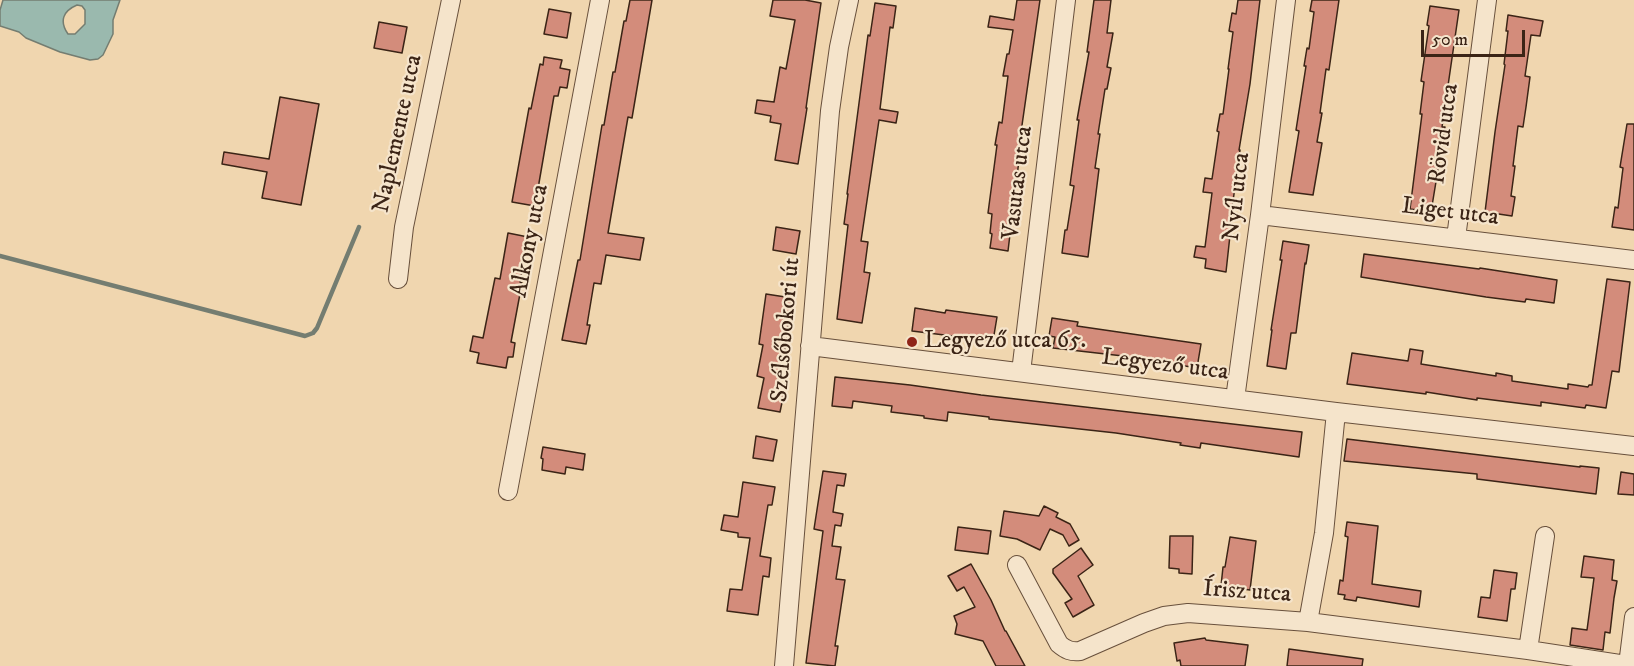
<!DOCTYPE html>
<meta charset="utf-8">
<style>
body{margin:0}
#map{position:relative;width:1634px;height:666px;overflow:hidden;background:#f0d6af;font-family:"IM FELL DW Pica",serif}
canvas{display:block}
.scale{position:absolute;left:1421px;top:30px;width:104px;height:27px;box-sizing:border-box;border:3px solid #3b2416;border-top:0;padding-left:8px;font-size:18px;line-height:21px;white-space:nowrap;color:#3b2416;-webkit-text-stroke:4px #f5e4cb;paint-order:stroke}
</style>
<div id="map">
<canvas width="1634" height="666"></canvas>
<div class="scale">50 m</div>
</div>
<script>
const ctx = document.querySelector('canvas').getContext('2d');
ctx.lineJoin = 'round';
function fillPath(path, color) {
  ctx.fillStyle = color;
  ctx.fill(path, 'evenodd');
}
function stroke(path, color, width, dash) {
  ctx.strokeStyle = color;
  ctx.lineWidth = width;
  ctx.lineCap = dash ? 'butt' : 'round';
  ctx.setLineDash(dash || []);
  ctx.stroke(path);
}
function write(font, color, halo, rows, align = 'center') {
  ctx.font = font + ' "IM FELL DW Pica",serif';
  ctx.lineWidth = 4.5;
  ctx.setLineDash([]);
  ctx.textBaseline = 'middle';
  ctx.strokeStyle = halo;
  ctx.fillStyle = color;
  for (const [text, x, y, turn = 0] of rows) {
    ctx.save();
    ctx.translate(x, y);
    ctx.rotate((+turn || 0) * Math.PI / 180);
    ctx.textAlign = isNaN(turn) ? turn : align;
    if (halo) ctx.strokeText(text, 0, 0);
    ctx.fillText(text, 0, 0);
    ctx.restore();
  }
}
const water = new Path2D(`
 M 3,0 L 120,0 L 113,20 L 113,34 L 103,55 L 98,59 L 90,60 L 60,52 L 26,38 L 19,32 L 0,26 L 0,10 ZM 77,5 L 82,6 L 85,10 L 85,24 L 75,34 L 68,34 C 59,21 63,11 77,5 Z`);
const stream = new Path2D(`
 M 0,256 L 305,336 L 313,333 L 317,328 L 359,227`);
const building = new Path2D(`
 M 630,0 L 652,0 L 632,118 L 628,117 L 608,233 L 644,238 L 640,260 L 606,255 L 601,284 L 594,283 L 587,325 L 590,325 L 586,344 L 562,340 L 578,260 L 580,260 L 602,125 L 604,125 L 613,72 L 615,72 L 624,21 L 626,21 Z
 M 773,0 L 805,0 L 821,3 L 806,108 L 807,108 L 798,164 L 775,160 L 781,124 L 770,122 L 771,116 L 755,113 L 757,100 L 774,102 L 780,67 L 786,69 L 795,20 L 770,16 Z
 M 1017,0 L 1040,0 L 1017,160 L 1019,160 L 1008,251 L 990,248 L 992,234 L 990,233 L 992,214 L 988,213 L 997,145 L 995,145 L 999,122 L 1002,123 L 1008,76 L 1003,76 L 1007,54 L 1009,54 L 1013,30 L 988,27 L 990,16 L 1014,20 Z
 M 1094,0 L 1111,0 L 1107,33 L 1113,33 L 1107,67 L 1111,68 L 1107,89 L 1105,89 L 1098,134 L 1100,134 L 1095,168 L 1099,169 L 1088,257 L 1062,253 L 1065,230 L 1067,230 L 1074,186 L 1070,185 L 1079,120 L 1077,120 L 1089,52 L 1087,52 Z
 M 1238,0 L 1260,0 L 1250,84 L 1239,150 L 1240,150 L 1231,216 L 1232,217 L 1226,272 L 1205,268 L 1206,259 L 1194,257 L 1196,246 L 1205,247 L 1212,193 L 1203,192 L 1205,178 L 1212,179 L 1219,132 L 1217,131 L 1220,114 L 1223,114 L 1229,69 L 1228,69 L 1233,32 L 1229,31 L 1232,13 L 1236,14 Z
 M 1312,0 L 1339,0 L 1329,70 L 1326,69 L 1320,113 L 1322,113 L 1317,142 L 1322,143 L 1313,195 L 1289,192 L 1299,131 L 1296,130 L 1306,66 L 1304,66 L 1307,48 L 1309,49 L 1314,12 L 1310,11 Z
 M 875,3 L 896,6 L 893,28 L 890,27 L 880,109 L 898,112 L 896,123 L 879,120 L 861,241 L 868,242 L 864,272 L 870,273 L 862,323 L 837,319 L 848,225 L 844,224 L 848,194 L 847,194 L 868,35 L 870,36 Z
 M 1430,6 L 1459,10 L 1442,127 L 1445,127 L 1431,212 L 1410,209 L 1422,114 L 1420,114 L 1424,82 L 1421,81 L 1429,26 L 1427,25 Z
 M 549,9 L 571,13 L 567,38 L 544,34 Z
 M 1508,15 L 1543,21 L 1540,36 L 1531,35 L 1525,76 L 1530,77 L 1526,107 L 1523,127 L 1518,126 L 1513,166 L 1515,166 L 1511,196 L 1515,197 L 1512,216 L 1485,212 L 1495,132 L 1505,65 L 1504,64 L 1508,31 L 1506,31 Z
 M 379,22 L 407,27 L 402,53 L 374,48 Z
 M 544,57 L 562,60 L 560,68 L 570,70 L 567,88 L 560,87 L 558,96 L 554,96 L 535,206 L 512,202 L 529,108 L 531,109 L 540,64 L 543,65 Z
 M 280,97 L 319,104 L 301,205 L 262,198 L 267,172 L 222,164 L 224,152 L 269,159 Z
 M 1627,124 L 1634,124 L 1634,230 L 1612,227 L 1615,207 L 1618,208 L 1623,168 L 1620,167 Z
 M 776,227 L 800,231 L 796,254 L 773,250 Z
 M 508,233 L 528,237 L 520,282 L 522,283 L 511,342 L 515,343 L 513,357 L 508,357 L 506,368 L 477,363 L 479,353 L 470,351 L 473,336 L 483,338 L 495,278 L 500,279 Z
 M 1283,241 L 1309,245 L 1306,264 L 1305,263 L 1296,333 L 1291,333 L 1286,369 L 1267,366 L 1272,330 L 1271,330 L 1282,260 L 1280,260 Z
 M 1364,254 L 1479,269 L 1480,268 L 1557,280 L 1554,303 L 1526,299 L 1525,302 L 1486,297 L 1361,277 Z
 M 1607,279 L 1630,282 L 1619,372 L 1612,371 L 1606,408 L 1586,405 L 1585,408 L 1541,402 L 1541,406 L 1477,398 L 1477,400 L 1426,392 L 1426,394 L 1347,384 L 1352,353 L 1408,361 L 1410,349 L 1423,351 L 1421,364 L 1496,376 L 1496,373 L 1512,376 L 1512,381 L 1568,389 L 1568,384 L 1588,387 L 1589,385 L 1592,385 Z
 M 766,294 L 792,298 L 779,392 L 784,393 L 780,412 L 758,408 L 764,378 L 757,376 L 763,345 L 759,344 Z
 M 915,308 L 945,313 L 946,310 L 997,317 L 993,341 L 912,331 Z
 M 1052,318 L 1078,322 L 1077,326 L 1201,344 L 1197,368 L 1132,357 L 1053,348 L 1055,337 L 1049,336 Z
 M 835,377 L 910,385 L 981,395 L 1302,432 L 1299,457 L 1201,443 L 1200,448 L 1180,445 L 1181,443 L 1116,433 L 989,419 L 989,417 L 948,412 L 947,421 L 924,418 L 924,416 L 891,412 L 892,406 L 853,401 L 852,408 L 832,406 Z
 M 756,436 L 777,440 L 773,461 L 753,458 Z
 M 1347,439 L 1580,467 L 1580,466 L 1599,468 L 1596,494 L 1477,479 L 1477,474 L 1344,461 Z
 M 543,447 L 585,454 L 583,470 L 566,467 L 565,474 L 542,470 L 543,459 L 541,458 Z
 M 823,471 L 846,474 L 844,486 L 837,485 L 833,512 L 843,514 L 841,526 L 835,525 L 832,546 L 841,547 L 836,579 L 845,580 L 835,646 L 838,646 L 835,666 L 806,663 L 823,531 L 814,529 Z
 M 1621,472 L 1634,474 L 1634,495 L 1618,494 Z
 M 743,482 L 775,487 L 772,505 L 768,505 L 760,556 L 771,558 L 769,577 L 763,576 L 758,615 L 727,611 L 730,589 L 742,590 L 750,538 L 738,537 L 738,533 L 721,530 L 724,515 L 738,517 Z
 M 1044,506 L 1058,513 L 1056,517 L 1070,524 L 1079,540 L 1069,546 L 1063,535 L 1050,529 L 1040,550 L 1017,539 L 1000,536 L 1004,511 L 1039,516 Z
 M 1347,522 L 1378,526 L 1372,584 L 1421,591 L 1419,607 L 1357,597 L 1356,601 L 1344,599 L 1345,595 L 1338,594 L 1340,580 L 1343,581 L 1348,537 L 1345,536 Z
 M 958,527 L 991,531 L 988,554 L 955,550 Z
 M 1170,536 L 1193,536 L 1192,574 L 1179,573 L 1179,569 L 1169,568 Z
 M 1230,537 L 1256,541 L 1250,590 L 1221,586 L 1223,567 L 1225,567 Z
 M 1081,548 L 1093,565 L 1078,576 L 1094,605 L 1073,617 L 1065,603 L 1072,599 L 1053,573 L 1053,569 Z
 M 1584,556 L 1614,560 L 1612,580 L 1617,581 L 1614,598 L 1610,633 L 1605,632 L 1603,650 L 1570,645 L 1572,628 L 1587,630 L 1594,578 L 1581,577 Z
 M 971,564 L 991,600 L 1005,631 L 1006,631 L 1025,666 L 996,666 L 983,641 L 955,634 L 957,624 L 954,616 L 975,607 L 964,587 L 957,591 L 948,576 Z
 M 1494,570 L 1517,573 L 1515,589 L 1511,589 L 1507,621 L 1478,617 L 1481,597 L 1490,598 Z
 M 1205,638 L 1206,640 L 1248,645 L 1245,666 L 1181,666 L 1180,660 L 1177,661 L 1174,643 Z
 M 1289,649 L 1363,659 L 1362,666 L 1287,666 Z`);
const minor = new Path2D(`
 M 1260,215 L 1634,260
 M 1456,238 L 1487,0
 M 398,279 L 404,227 L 451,0
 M 810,346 L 1336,412 L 1634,446
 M 1021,372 L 1066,0
 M 1235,399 L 1260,215 L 1286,0
 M 508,491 L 600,0
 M 1017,565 L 1059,644 C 1066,650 1071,652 1080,651 L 1144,623 L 1164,616 L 1188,613 L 1308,622 L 1528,650 L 1634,666
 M 1308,622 L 1324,533 L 1336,412
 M 1528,650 L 1545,536
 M 1628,665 L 1634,617
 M 784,666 L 830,111 L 839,47 L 849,0`);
const markers = [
 [912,342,6,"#8f2418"]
];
const streetNames = [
 ["Naplemente utca",399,134,-78],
 ["Rövid utca",1445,134,-82],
 ["Vasutas utca",1019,183,-83],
 ["Nyíl utca",1238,197,-83],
 ["Liget utca",1450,213,7],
 ["Alkony utca",531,241,-79],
 ["Szélsőbokori út",787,330,-85],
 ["Legyező utca",1165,366,7],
 ["Írisz utca",1247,593,4]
];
const poiNames = [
 ["Legyező utca 65.",924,342]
];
fillPath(water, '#9ab9ae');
stroke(water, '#747d71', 1.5);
stroke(stream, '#747d71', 4.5);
fillPath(building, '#d38c7b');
stroke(building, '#3b2416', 1.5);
stroke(minor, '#68503c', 20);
stroke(minor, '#f5e4cb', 18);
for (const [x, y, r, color] of markers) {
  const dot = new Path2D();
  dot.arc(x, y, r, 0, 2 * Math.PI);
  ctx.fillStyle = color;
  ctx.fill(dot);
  stroke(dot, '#f5e4cb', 2);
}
write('24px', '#3b2416', '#f5e4cb', streetNames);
write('24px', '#3b2416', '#f5e4cb', poiNames, 'left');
</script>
